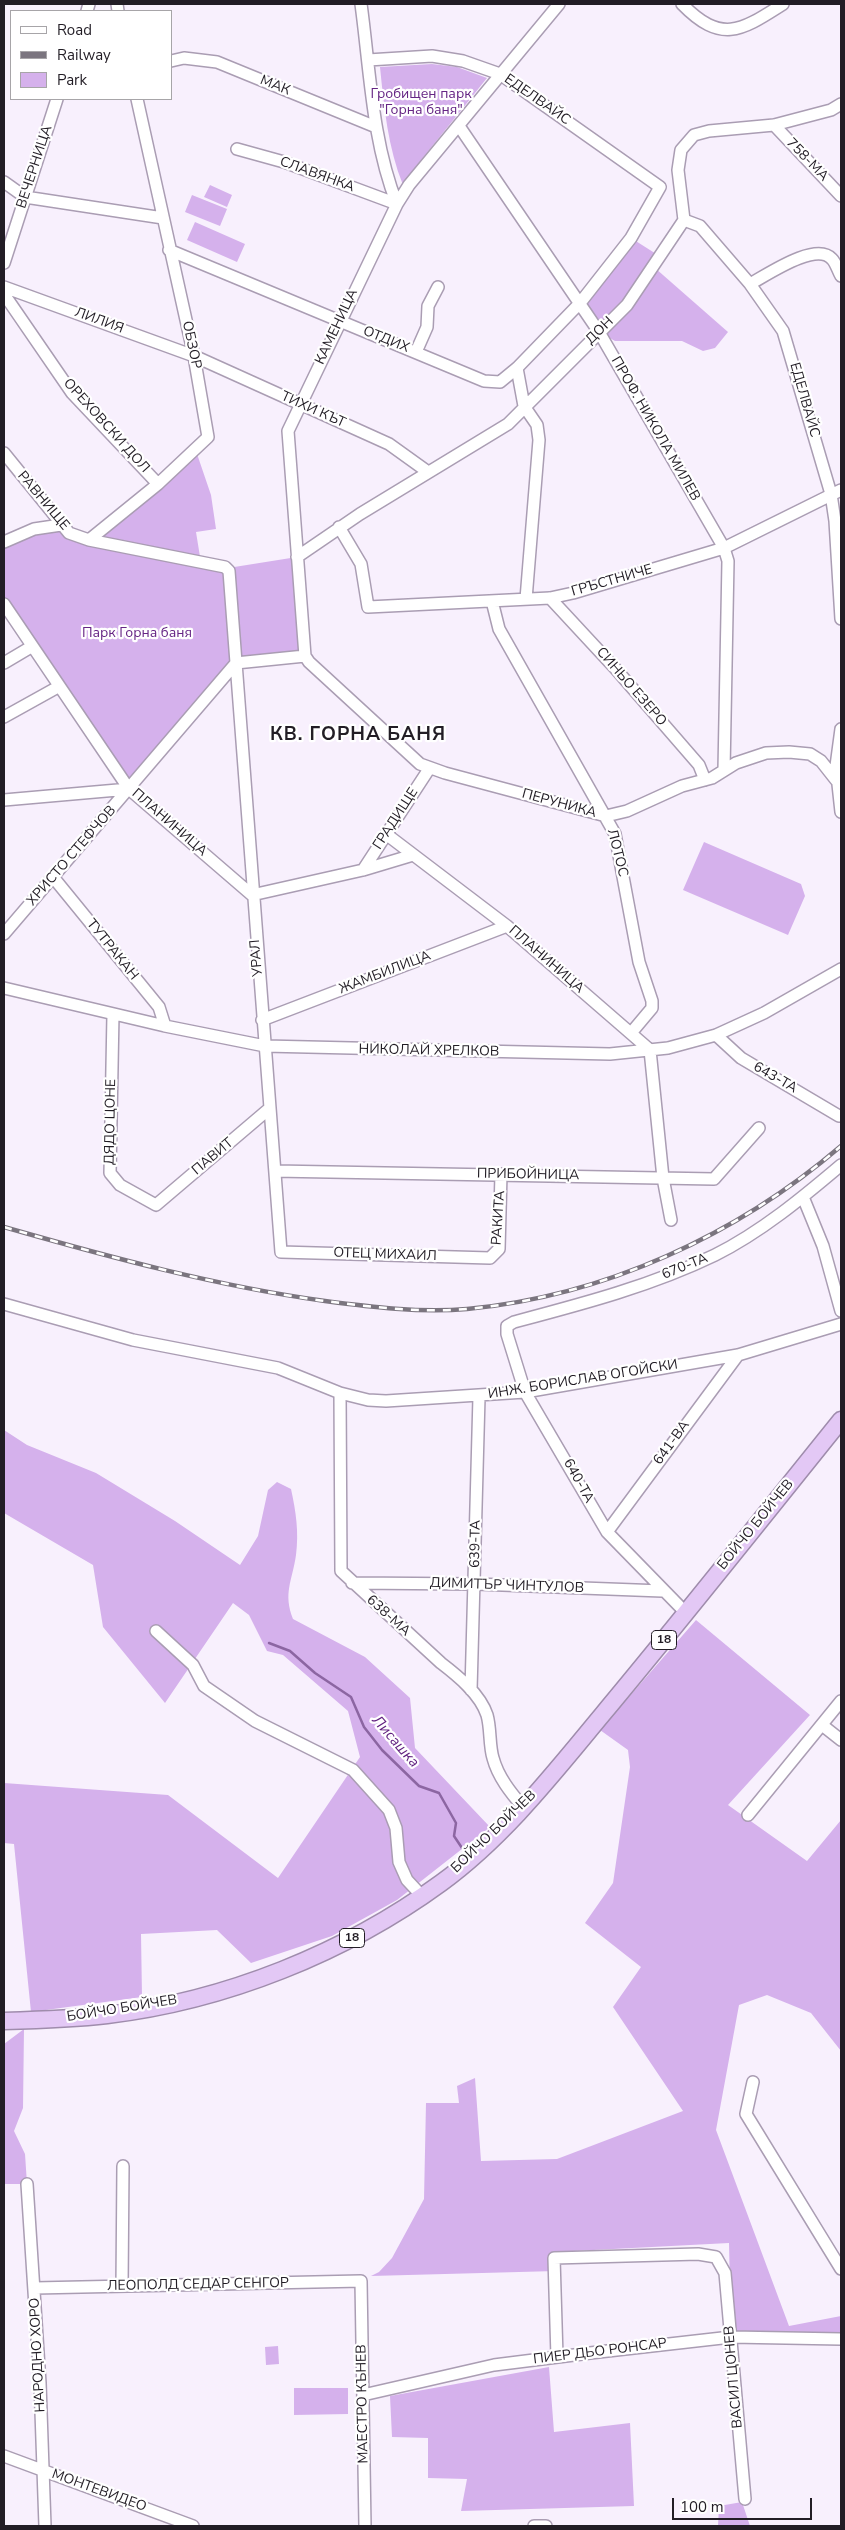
<!DOCTYPE html>
<meta charset="utf-8">
<style>
body{margin:0}
#map{position:relative;width:845px;height:2530px;overflow:hidden;background:#f8f0fd;font-family:"Nunito Sans",sans-serif}
canvas{display:block}
.frame{position:absolute;inset:0;border:5px solid #221d25;pointer-events:none}
.legend{position:absolute;left:10px;top:10px;width:162px;height:90px;box-sizing:border-box;background:#fff;border:1px solid #a7a5a8;margin:0;padding:6px 9px;list-style:none;font-size:15px;color:#221d25}
.legend li{display:flex;align-items:center;gap:10px;height:25px}
.legend b{width:25px;border:1px solid #a7a5a8}
.scale{position:absolute;left:672px;top:2498px;width:140px;height:22px;box-sizing:border-box;border:2px solid #221d25;border-top:0;padding-left:6px;font-size:15px;line-height:18px;white-space:nowrap;color:#221d25;-webkit-text-stroke:4px #fff;paint-order:stroke}
</style>
<div id="map">
<canvas width="845" height="2530"></canvas>
<div class="frame"></div>
<ul class="legend">
<li><b style="height:6px;background:#fff"></b>Road</li>
<li><b style="height:6px;background:#7b757f"></b>Railway</li>
<li><b style="height:14px;background:#d5b1ec"></b>Park</li>
</ul>
<div class="scale">100 m</div>
</div>
<script>
const ctx = document.querySelector('canvas').getContext('2d');
ctx.lineJoin = 'round';
function fillPath(path, color) {
  ctx.fillStyle = color;
  ctx.fill(path, 'evenodd');
}
function stroke(path, color, width, dash) {
  ctx.strokeStyle = color;
  ctx.lineWidth = width;
  ctx.lineCap = dash ? 'butt' : 'round';
  ctx.setLineDash(dash || []);
  ctx.stroke(path);
}
function write(font, color, halo, rows, align = 'center') {
  ctx.font = font + ' "Nunito Sans",sans-serif';
  ctx.lineWidth = 4.5;
  ctx.setLineDash([]);
  ctx.textBaseline = 'middle';
  ctx.strokeStyle = halo;
  ctx.fillStyle = color;
  for (const [text, x, y, turn = 0] of rows) {
    ctx.save();
    ctx.translate(x, y);
    ctx.rotate((+turn || 0) * Math.PI / 180);
    ctx.textAlign = isNaN(turn) ? turn : align;
    if (halo) ctx.strokeText(text, 0, 0);
    ctx.fillText(text, 0, 0);
    ctx.restore();
  }
}
const green = new Path2D(`
 M 432,64 L 457,67 L 487,78 L 413,170 L 403,185 C 388,148 384,107 380,67 Z
 M 210,185 L 232,195 L 227,207 L 204,197 Z
 M 192,195 L 227,209 L 220,226 L 185,212 Z
 M 195,222 L 245,244 L 237,262 L 187,240 Z
 M 631,238 L 661,257 L 655,268 L 728,332 L 715,348 L 703,351 L 682,341 L 615,341 L 599,332 L 580,303 Z
 M 196,451 L 211,495 L 216,529 L 196,532 L 201,563 L 228,568 L 297,557 L 305,656 L 236,664 L 129,789 L 4,604 L 4,542 L 61,525 L 89,540 Z
 M 704,842 L 801,884 L 805,896 L 788,935 L 683,890 Z
 M 4,1430 L 27,1445 L 96,1473 L 175,1521 L 240,1565 L 258,1536 L 268,1490 L 277,1482 L 291,1489 C 296,1512 299,1532 296,1555 C 292,1582 283,1593 293,1619 L 365,1657 L 410,1698 L 415,1748 L 490,1827 L 397,1900 L 332,1936 L 251,1963 L 217,1930 L 141,1934 L 142,1997 L 31,2012 L 14,1844 L 4,1843 L 4,1783 L 168,1795 L 278,1878 L 360,1757 L 348,1711 L 283,1655 L 267,1651 L 249,1615 L 233,1603 L 165,1703 L 103,1627 L 93,1565 L 4,1513 Z
 M 696,1620 L 810,1715 L 728,1805 L 807,1861 L 841,1820 L 841,2051 L 811,2013 L 767,1995 L 739,2005 L 716,2130 L 789,2326 L 841,2316 L 841,2339 L 731,2337 L 729,2243 L 555,2252 L 556,2271 L 371,2276 L 379,2272 L 392,2258 L 424,2199 L 426,2103 L 459,2103 L 457,2086 L 475,2078 L 481,2161 L 557,2159 L 683,2111 L 613,2007 L 641,1967 L 585,1923 L 613,1883 L 630,1767 L 628,1750 L 600,1730 Z
 M 24,2029 L 23,2108 L 14,2131 L 25,2154 L 27,2184 L 4,2184 L 4,2044 Z
 M 278,2346 L 279,2364 L 266,2365 L 265,2347 Z
 M 549,2367 L 554,2432 L 630,2423 L 634,2506 L 461,2511 L 467,2479 L 428,2478 L 428,2438 L 392,2437 L 390,2396 Z
 M 294,2388 L 348,2388 L 348,2414 L 294,2415 Z
 M 742,2502 L 750,2526 L 718,2526 L 719,2506 Z`);
const stream = new Path2D(`
 M 269,1643 L 290,1651 L 315,1673 L 351,1697 L 364,1727 L 382,1750 L 419,1786 L 439,1793 L 456,1823 L 454,1836 L 462,1848`);
const minor = new Path2D(`
 M 117,4 L 118,11
 M 361,4 C 370,70 372,141 397,204 L 288,431 L 305,656 L 309,662 L 420,764 L 445,773 L 606,816 L 627,811 L 682,786 L 712,778 L 736,763 L 766,753 L 789,752 L 810,754 L 821,761 L 836,780
 M 682,4 C 722,45 742,30 783,4
 M 87,11 L 89,4
 M 171,61 L 184,58 L 217,62 L 376,127
 M 774,125 L 841,196
 M 459,126 L 599,332 L 724,548 L 728,561 L 724,770
 M 237,149 L 284,162 L 397,204 L 409,185 L 559,4
 M 4,182 L 25,197 L 163,218
 M 684,220 L 700,226 L 750,284 L 783,331 L 831,494 L 835,521 L 841,619
 M 169,250 L 484,381 L 500,382 L 517,368 L 580,303 L 631,238 L 660,187 L 500,74 L 463,61 L 432,56 L 368,60
 M 4,263 L 57,99
 M 750,284 C 767,275 816,241 832,259 C 836,263 838,271 841,276
 M 4,287 L 194,356 L 389,444 L 428,472
 M 4,294 L 72,393 L 158,484
 M 416,352 L 427,327 L 428,306 L 438,287
 M 517,368 L 524,406 L 537,425 L 539,440 L 526,599
 M 4,453 L 69,533 L 89,540 L 225,567 L 229,571 L 281,1252 L 490,1258 L 499,1249 L 501,1174
 M 339,527 L 361,564 L 368,607 L 550,598 L 573,593 L 724,548 L 841,490
 M 89,540 L 158,484 L 208,437 L 194,356 L 137,99
 M 4,542 L 34,529 L 61,525
 M 297,557 L 360,514 L 508,424 L 627,305 L 684,220 L 678,170 L 681,150 L 694,135 L 709,131 L 774,125 L 831,110 L 841,104
 M 550,598 L 614,667 L 699,765 L 705,780
 M 492,601 L 499,629 L 615,834 L 639,962 L 652,1001 L 652,1008 L 631,1033
 M 4,604 L 129,789 L 252,895
 M 4,663 L 31,647
 M 236,663 L 305,656
 M 4,717 L 58,687
 M 841,729 L 836,766 L 841,812
 M 4,800 L 129,789
 M 386,834 L 507,926 L 650,1050
 M 363,870 L 429,769
 M 53,877 L 159,1007 L 165,1026
 M 252,895 L 363,870 L 413,855
 M 4,934 L 236,663
 M 4,988 L 165,1026 L 265,1046 L 610,1054 L 668,1048 L 716,1035 L 764,1013 L 841,969
 M 113,1014 L 110,1173 L 120,1185 L 156,1205 L 270,1108
 M 262,1020 L 507,926
 M 716,1035 L 741,1058 L 839,1116
 M 650,1050 L 663,1178 L 671,1220
 M 275,1171 L 714,1179 L 759,1128
 M 803,1197 L 823,1246 L 841,1311
 M 4,1304 L 133,1340 L 278,1368 L 340,1393 L 368,1400 L 386,1401 L 525,1392 L 738,1355 L 841,1324
 M 340,1393 L 341,1571 L 441,1663 C 458,1676 480,1694 487,1715 C 491,1729 489,1745 493,1758 C 498,1777 511,1793 523,1807
 M 607,1532 L 738,1355
 M 352,1583 L 476,1584 L 662,1591
 M 686,1613 L 607,1532 L 525,1392 L 507,1334 L 507,1326 L 514,1322 C 582,1304 651,1286 715,1255 C 761,1232 802,1198 841,1165
 M 156,1631 L 193,1665 L 204,1686 L 255,1721 L 353,1770 L 389,1810 L 396,1828 L 399,1862 L 407,1880 L 421,1895
 M 471,1690 L 479,1397
 M 822,1725 L 841,1740
 M 748,1815 L 841,1701
 M 753,2082 L 746,2114 L 841,2269
 M 27,2184 L 40,2383 L 45,2526
 M 122,2286 L 123,2166
 M 35,2288 L 361,2281 L 365,2526
 M 557,2357 L 554,2258 L 698,2254 L 716,2257 L 725,2273 L 745,2499
 M 363,2395 L 494,2365 L 590,2353 L 731,2337 L 841,2339
 M 4,2456 L 193,2526
 M 534,2526 L 546,2526`);
const highway = new Path2D(`
 M 4,2021 C 38,2020 72,2019 107,2015 C 225,2001 345,1953 441,1883 C 504,1837 553,1774 602,1715 C 683,1618 762,1518 841,1420`);
const rail = new Path2D(`
 M 4,1227 C 109,1257 216,1286 325,1301 C 371,1307 420,1313 467,1309 C 605,1296 737,1235 841,1146`);
const shields = [
 [664,1640,25],
 [352,1938,25]
];
const shieldNames = [
 ["18",664,1640],
 ["18",352,1938]
];
const streetNames = [
 ["МАК",275,86,22],
 ["ЕДЕЛВАЙС",537,100,35],
 ["758-МА",807,160,46],
 ["ВЕЧЕРНИЦА",35,167,-72],
 ["СЛАВЯНКА",317,175,20],
 ["ЛИЛИЯ",99,321,20],
 ["КАМЕНИЦА",337,327,-65],
 ["ДОН",600,331,-44],
 ["ОТДИХ",386,340,22],
 ["ОБЗОР",191,345,78],
 ["ЕДЕЛВАЙС",804,400,74],
 ["ТИХИ КЪТ",313,410,24],
 ["ОРЕХОВСКИ ДОЛ",106,426,48],
 ["ПРОФ. НИКОЛА МИЛЕВ",655,429,60],
 ["РАВНИЩЕ",43,501,50],
 ["ГРЪСТНИЧЕ",612,581,-16],
 ["СИНЬО ЕЗЕРО",631,687,49],
 ["ПЕРУНИКА",559,804,15],
 ["ГРАДИЩЕ",396,819,-57],
 ["ПЛАНИНИЦА",169,823,41],
 ["ЛОТОС",617,853,76],
 ["ХРИСТО СТЕФЧОВ",72,856,-49],
 ["ТУТРАКАН",112,950,51],
 ["УРАЛ",257,958,-95],
 ["ПЛАНИНИЦА",546,960,41],
 ["ЖАМБИЛИЦА",385,973,-21],
 ["НИКОЛАЙ ХРЕЛКОВ",429,1051,1],
 ["643-ТА",775,1078,30],
 ["ДЯДО ЦОНЕ",111,1122,-89],
 ["ПАВИТ",213,1157,-40],
 ["ПРИБОЙНИЦА",528,1175,1],
 ["РАКИТА",499,1218,-86],
 ["ОТЕЦ МИХАИЛ",385,1255,2],
 ["670-ТА",685,1267,-22],
 ["ИНЖ. БОРИСЛАВ ОГОЙСКИ",583,1380,-9],
 ["641-ВА",672,1443,-54],
 ["640-ТА",578,1481,61],
 ["БОЙЧО БОЙЧЕВ",756,1525,-51],
 ["639-ТА",476,1544,-89],
 ["ДИМИТЪР ЧИНТУЛОВ",507,1586,2],
 ["638-МА",388,1616,42],
 ["БОЙЧО БОЙЧЕВ",494,1832,-44],
 ["БОЙЧО БОЙЧЕВ",122,2009,-9],
 ["ЛЕОПОЛД СЕДАР СЕНГОР",198,2285,-1],
 ["ПИЕР ДЬО РОНСАР",600,2352,-7],
 ["НАРОДНО ХОРО",38,2355,-93],
 ["ВАСИЛ ЦОНЕВ",734,2377,-95],
 ["МАЕСТРО КЪНЕВ",363,2404,-91],
 ["МОНТЕВИДЕО",99,2491,20]
];
const parkNames = [
 ["Гробищен парк",421,95],
 ["\"Горна баня\"",421,111],
 ["Парк Горна баня",137,634]
];
const waterNames = [
 ["Лисашка",395,1742,49]
];
const districtNames = [
 ["КВ. ГОРНА БАНЯ",358,735]
];
fillPath(green, '#d5b1ec');
stroke(stream, '#8c66a2', 2.5);
stroke(minor, '#aa9db3', 14);
stroke(highway, '#9f8cac', 19);
stroke(minor, '#fff', 11);
stroke(highway, '#e3c8f5', 16);
stroke(rail, '#7b757f', 4.5);
stroke(rail, '#fff', 2.5, [8]);
for (const [x, y, w] of shields) {
  const box = new Path2D();
  box.roundRect(x - w / 2, y - 9.5, w, 19, 4);
  ctx.fillStyle = '#fff';
  ctx.fill(box);
  stroke(box, '#221d25', 1);
}
write('bold 12px', '#221d25', null, shieldNames);
write('14px', '#221d25', '#fff', streetNames);
write('14px', '#652584', '#fff', parkNames);
write('italic 15px', '#60207f', '#fff', waterNames);
ctx.letterSpacing = '1px';
write('bold 19px', '#221d25', '#fff', districtNames);
ctx.letterSpacing = '0px';
</script>
